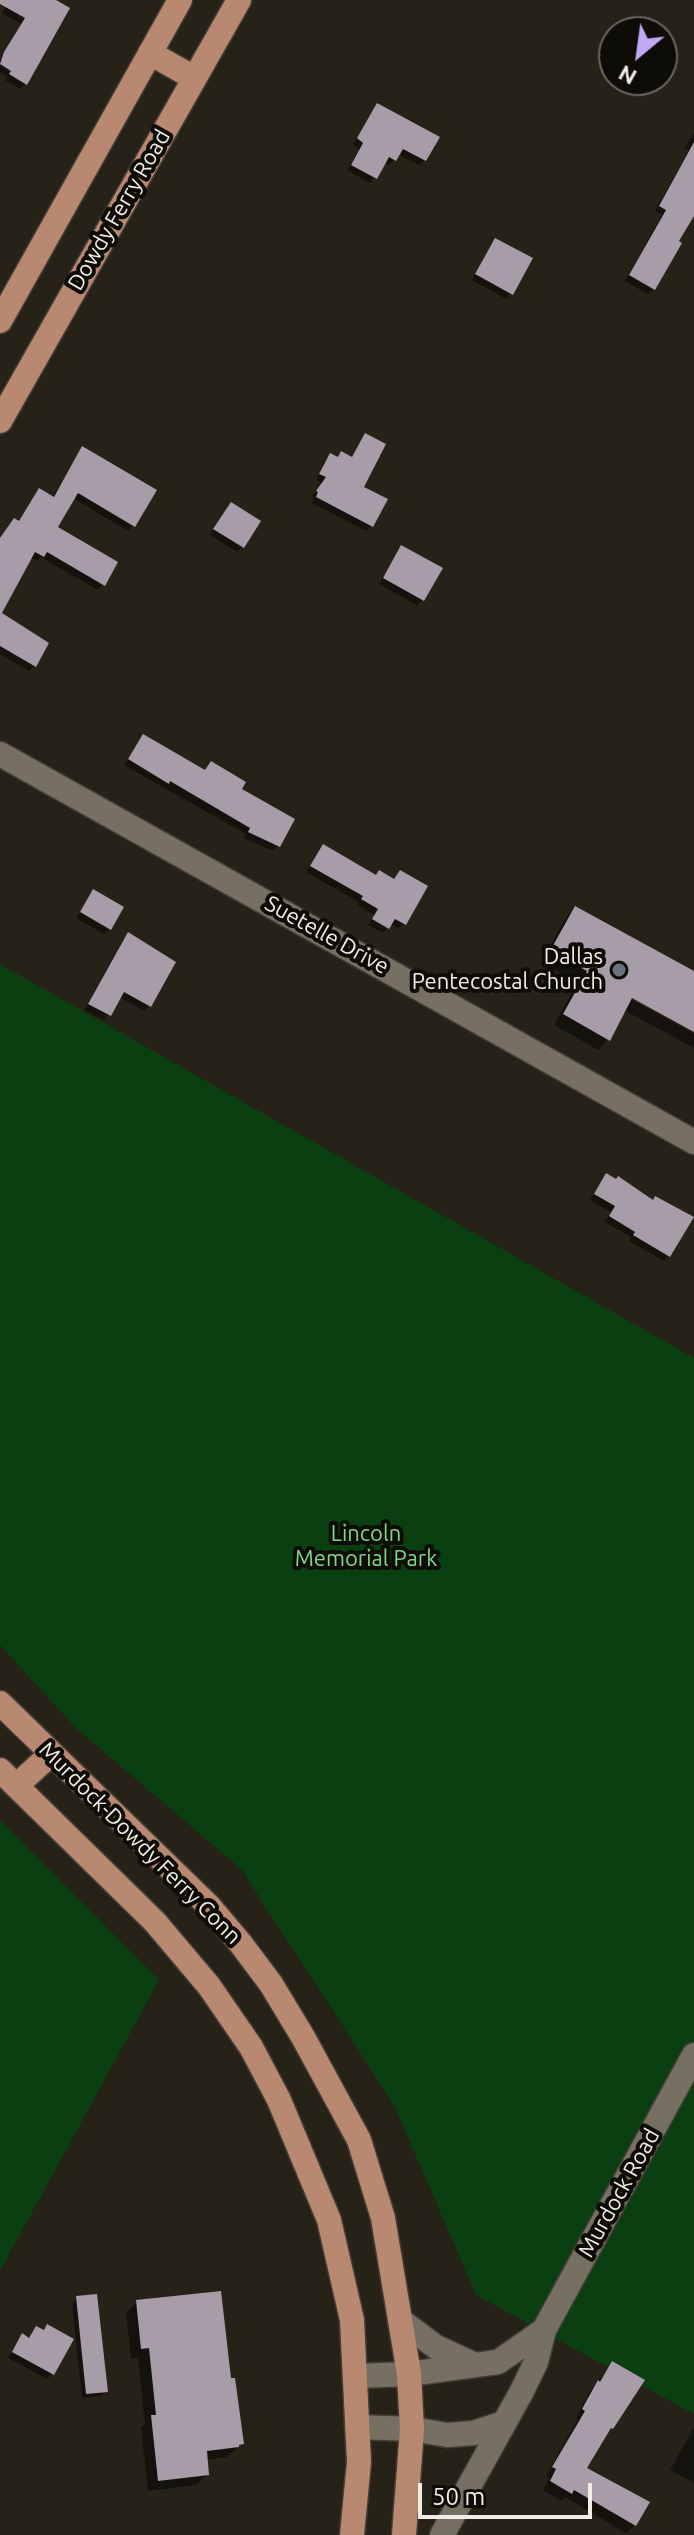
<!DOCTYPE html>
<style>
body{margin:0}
#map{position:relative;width:694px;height:2535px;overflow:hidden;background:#272218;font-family:Ubuntu,sans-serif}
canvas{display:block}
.north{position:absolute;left:598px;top:16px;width:80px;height:80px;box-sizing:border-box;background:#0e0c07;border:2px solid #696661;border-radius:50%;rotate:209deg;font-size:22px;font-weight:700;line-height:32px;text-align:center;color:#f2eee7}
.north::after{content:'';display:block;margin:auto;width:28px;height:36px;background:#bfa9f4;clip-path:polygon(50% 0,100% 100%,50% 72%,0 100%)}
.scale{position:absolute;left:418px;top:2483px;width:174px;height:36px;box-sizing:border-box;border:4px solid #f2eee7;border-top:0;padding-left:10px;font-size:24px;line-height:28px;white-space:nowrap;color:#f2eee7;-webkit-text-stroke:6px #0e0c07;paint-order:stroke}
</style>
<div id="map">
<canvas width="694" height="2535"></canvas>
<div class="north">N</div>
<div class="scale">50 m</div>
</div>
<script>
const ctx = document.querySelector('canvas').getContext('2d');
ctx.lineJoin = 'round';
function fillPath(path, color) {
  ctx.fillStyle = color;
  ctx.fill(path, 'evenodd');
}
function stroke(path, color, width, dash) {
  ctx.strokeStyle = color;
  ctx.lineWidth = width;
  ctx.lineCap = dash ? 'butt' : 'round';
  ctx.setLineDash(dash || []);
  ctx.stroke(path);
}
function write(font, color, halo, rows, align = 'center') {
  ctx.font = font + ' Ubuntu,sans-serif';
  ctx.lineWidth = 8;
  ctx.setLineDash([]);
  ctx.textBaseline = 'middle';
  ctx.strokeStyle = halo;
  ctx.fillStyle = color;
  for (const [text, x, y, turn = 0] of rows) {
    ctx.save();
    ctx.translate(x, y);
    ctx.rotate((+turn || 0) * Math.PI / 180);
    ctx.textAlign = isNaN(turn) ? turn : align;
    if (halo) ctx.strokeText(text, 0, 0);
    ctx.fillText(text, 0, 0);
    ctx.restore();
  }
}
const green = new Path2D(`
 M 0,964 L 694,1358 L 694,2414 L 476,2295 L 394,2105 L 241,1869 L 75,1727 L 0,1645 Z
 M 0,1820 L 159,1980 L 0,2271 Z`);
const shadow = new Path2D(`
 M 10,0 L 52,0 L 67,8 L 25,84 L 20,89 L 5,80 L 7,76 L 0,72 L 0,61 L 21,24 L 2,13 Z
 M 377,105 L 425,160 L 419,165 L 398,154 L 389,165 L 384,162 L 370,183 L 347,170 L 359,150 L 353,144 Z
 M 694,133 L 694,212 L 653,289 L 648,294 L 625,281 L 662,215 L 655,211 L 689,150 L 685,148 Z
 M 495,241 L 511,293 L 506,299 L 472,280 L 490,246 Z
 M 365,435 L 361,488 L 372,526 L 366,531 L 312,503 L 314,498 L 312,496 L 322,483 L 316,480 L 325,461 L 331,455 L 336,458 L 341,453 L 351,458 Z
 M 83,449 L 133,526 L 128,531 L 73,498 L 55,527 L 103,584 L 98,590 L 41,557 L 37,561 L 30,557 L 0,613 L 0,539 L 18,523 L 39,491 L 52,498 Z
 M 231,504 L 242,547 L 237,552 L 210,535 Z
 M 401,548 L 423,600 L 417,605 L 379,584 Z
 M 0,614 L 34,666 L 29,671 L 0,654 Z
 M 143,736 L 204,772 L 211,764 L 239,790 L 278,846 L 273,851 L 244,838 L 246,834 L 124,765 Z
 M 323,846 L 375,876 L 393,881 L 400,872 L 426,887 L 399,929 L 390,924 L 383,933 L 368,925 L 374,915 L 358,905 L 359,902 L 306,872 Z
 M 93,892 L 109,929 L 104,934 L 76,918 Z
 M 575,908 L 694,973 L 694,1030 L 625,992 L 623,995 L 694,1034 L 694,1048 L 624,1010 L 608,1039 L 598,1050 L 554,1025 L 578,982 L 541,963 L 565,919 Z
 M 128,934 L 173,963 L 149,1006 L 144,1011 L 119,997 L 104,1020 L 84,1010 L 123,940 Z
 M 607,1175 L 669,1256 L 664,1261 L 629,1241 L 631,1237 L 605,1222 L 611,1212 L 590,1200 Z
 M 77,2298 L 106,2391 L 100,2396 L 82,2398 L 72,2304 Z
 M 137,2302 L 229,2381 L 242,2443 L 227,2457 L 206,2460 L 207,2475 L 196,2485 L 148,2491 L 141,2428 L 145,2424 L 138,2358 L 131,2359 L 126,2313 Z
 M 47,2326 L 52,2374 L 47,2379 L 8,2358 L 22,2336 L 28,2339 L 36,2328 L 42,2331 Z
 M 613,2364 L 612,2428 L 603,2437 L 585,2469 L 635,2525 L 626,2533 L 565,2497 L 562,2501 L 543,2490 L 550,2478 L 546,2476 L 578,2419 L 576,2418 L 590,2391 Z
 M 694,2428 L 694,2483 L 670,2470 Z`);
const building = new Path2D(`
 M 0,0 L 56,0 L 70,8 L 27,85 L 9,74 L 11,71 L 0,64 L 4,52 L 25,18 L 0,4 Z
 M 377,103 L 440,137 L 426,161 L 403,149 L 396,161 L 389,157 L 377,179 L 351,165 L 363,143 L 357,138 Z
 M 694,142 L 694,216 L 679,241 L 682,243 L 655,290 L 629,275 L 666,210 L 659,206 Z
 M 495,238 L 533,258 L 513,295 L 475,274 Z
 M 365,433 L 386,444 L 364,487 L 388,499 L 373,527 L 316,497 L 318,492 L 316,491 L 326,477 L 319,474 L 330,453 L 338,457 L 341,451 L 352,457 Z
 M 82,446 L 157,490 L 135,527 L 78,493 L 58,527 L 118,562 L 105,586 L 47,552 L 44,557 L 35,552 L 2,613 L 49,643 L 36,667 L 0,646 L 0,538 L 14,518 L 19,521 L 39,488 L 54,497 Z
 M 231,502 L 261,521 L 244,548 L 213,529 Z
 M 401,545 L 443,568 L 424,601 L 383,578 Z
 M 143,734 L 205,770 L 211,761 L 246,782 L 242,789 L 295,819 L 280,847 L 248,832 L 250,828 L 170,781 L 169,784 L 128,759 Z
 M 323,844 L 376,875 L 379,870 L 394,879 L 400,870 L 428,886 L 406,925 L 395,919 L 389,929 L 372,919 L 378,909 L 361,899 L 363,896 L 310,866 Z
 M 93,889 L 124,907 L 111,930 L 80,912 Z
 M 575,906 L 694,971 L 694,1032 L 632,998 L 610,1041 L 563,1014 L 587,971 L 550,951 Z
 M 128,932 L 176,962 L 151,1007 L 124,992 L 111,1016 L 88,1004 Z
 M 606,1173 L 616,1179 L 618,1176 L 653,1200 L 655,1196 L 694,1217 L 670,1257 L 633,1235 L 635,1232 L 609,1216 L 615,1206 L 594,1194 Z
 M 221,2291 L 231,2378 L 235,2378 L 244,2444 L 239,2445 L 239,2447 L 207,2451 L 209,2475 L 158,2481 L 151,2415 L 156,2415 L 149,2348 L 141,2349 L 136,2300 Z
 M 97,2294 L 108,2392 L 86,2394 L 76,2296 Z
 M 47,2324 L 74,2339 L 54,2375 L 12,2352 L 22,2333 L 29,2338 L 36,2326 L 44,2330 Z
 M 612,2361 L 645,2380 L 613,2429 L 611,2428 L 587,2468 L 650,2502 L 636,2526 L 574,2490 L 572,2494 L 550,2481 L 556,2469 L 552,2467 L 585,2411 L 582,2409 L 598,2380 L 600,2382 Z`);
const minor = new Path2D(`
 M 0,754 L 694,1142
 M 400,2320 L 436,2347 L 475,2365
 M 356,2376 L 409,2374 L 498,2362 L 544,2330
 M 357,2427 L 412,2429 L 447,2435 L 474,2433 L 504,2423
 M 442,2535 L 522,2391 L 536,2362 L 544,2330 L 694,2055`);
const major = new Path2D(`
 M 150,53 L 194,78
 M 0,321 L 180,0
 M 0,421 L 239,0
 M 0,1703 L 209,1906 L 241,1944 L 271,1984 L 303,2037 L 359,2140 L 383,2218 L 409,2374 L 412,2429 L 404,2535
 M 0,1770 L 155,1922 L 209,1986 L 251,2047 L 279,2100 L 329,2220 L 352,2320 L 359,2462 L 352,2535
 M 16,1786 L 51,1754`);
const markers = [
 [619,970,8,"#6b7280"]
];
const streetNames = [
 ["Dowdy Ferry Road",119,210,-60],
 ["Suetelle Drive",327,935,29],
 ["Murdock-Dowdy Ferry Conn",140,1843,45],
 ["Murdock Road",619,2193,-61]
];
const poiNames = [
 ["Dallas",603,957],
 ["Pentecostal Church",603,982]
];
const parkNames = [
 ["Lincoln",366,1534],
 ["Memorial Park",366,1559]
];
fillPath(green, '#0a3f11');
fillPath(shadow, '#0007');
fillPath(building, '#a79da8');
stroke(minor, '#423d36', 27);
stroke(major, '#423d36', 27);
stroke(minor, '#767063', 24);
stroke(major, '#b98871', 24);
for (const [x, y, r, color] of markers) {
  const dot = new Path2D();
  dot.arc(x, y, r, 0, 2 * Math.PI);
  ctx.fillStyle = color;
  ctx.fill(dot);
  stroke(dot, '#0e0c07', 3);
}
write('22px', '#f2eee7', '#0e0c07', streetNames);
write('22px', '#f2eee7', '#0e0c07', poiNames, 'right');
write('22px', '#7fd982', '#0e0c07', parkNames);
</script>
